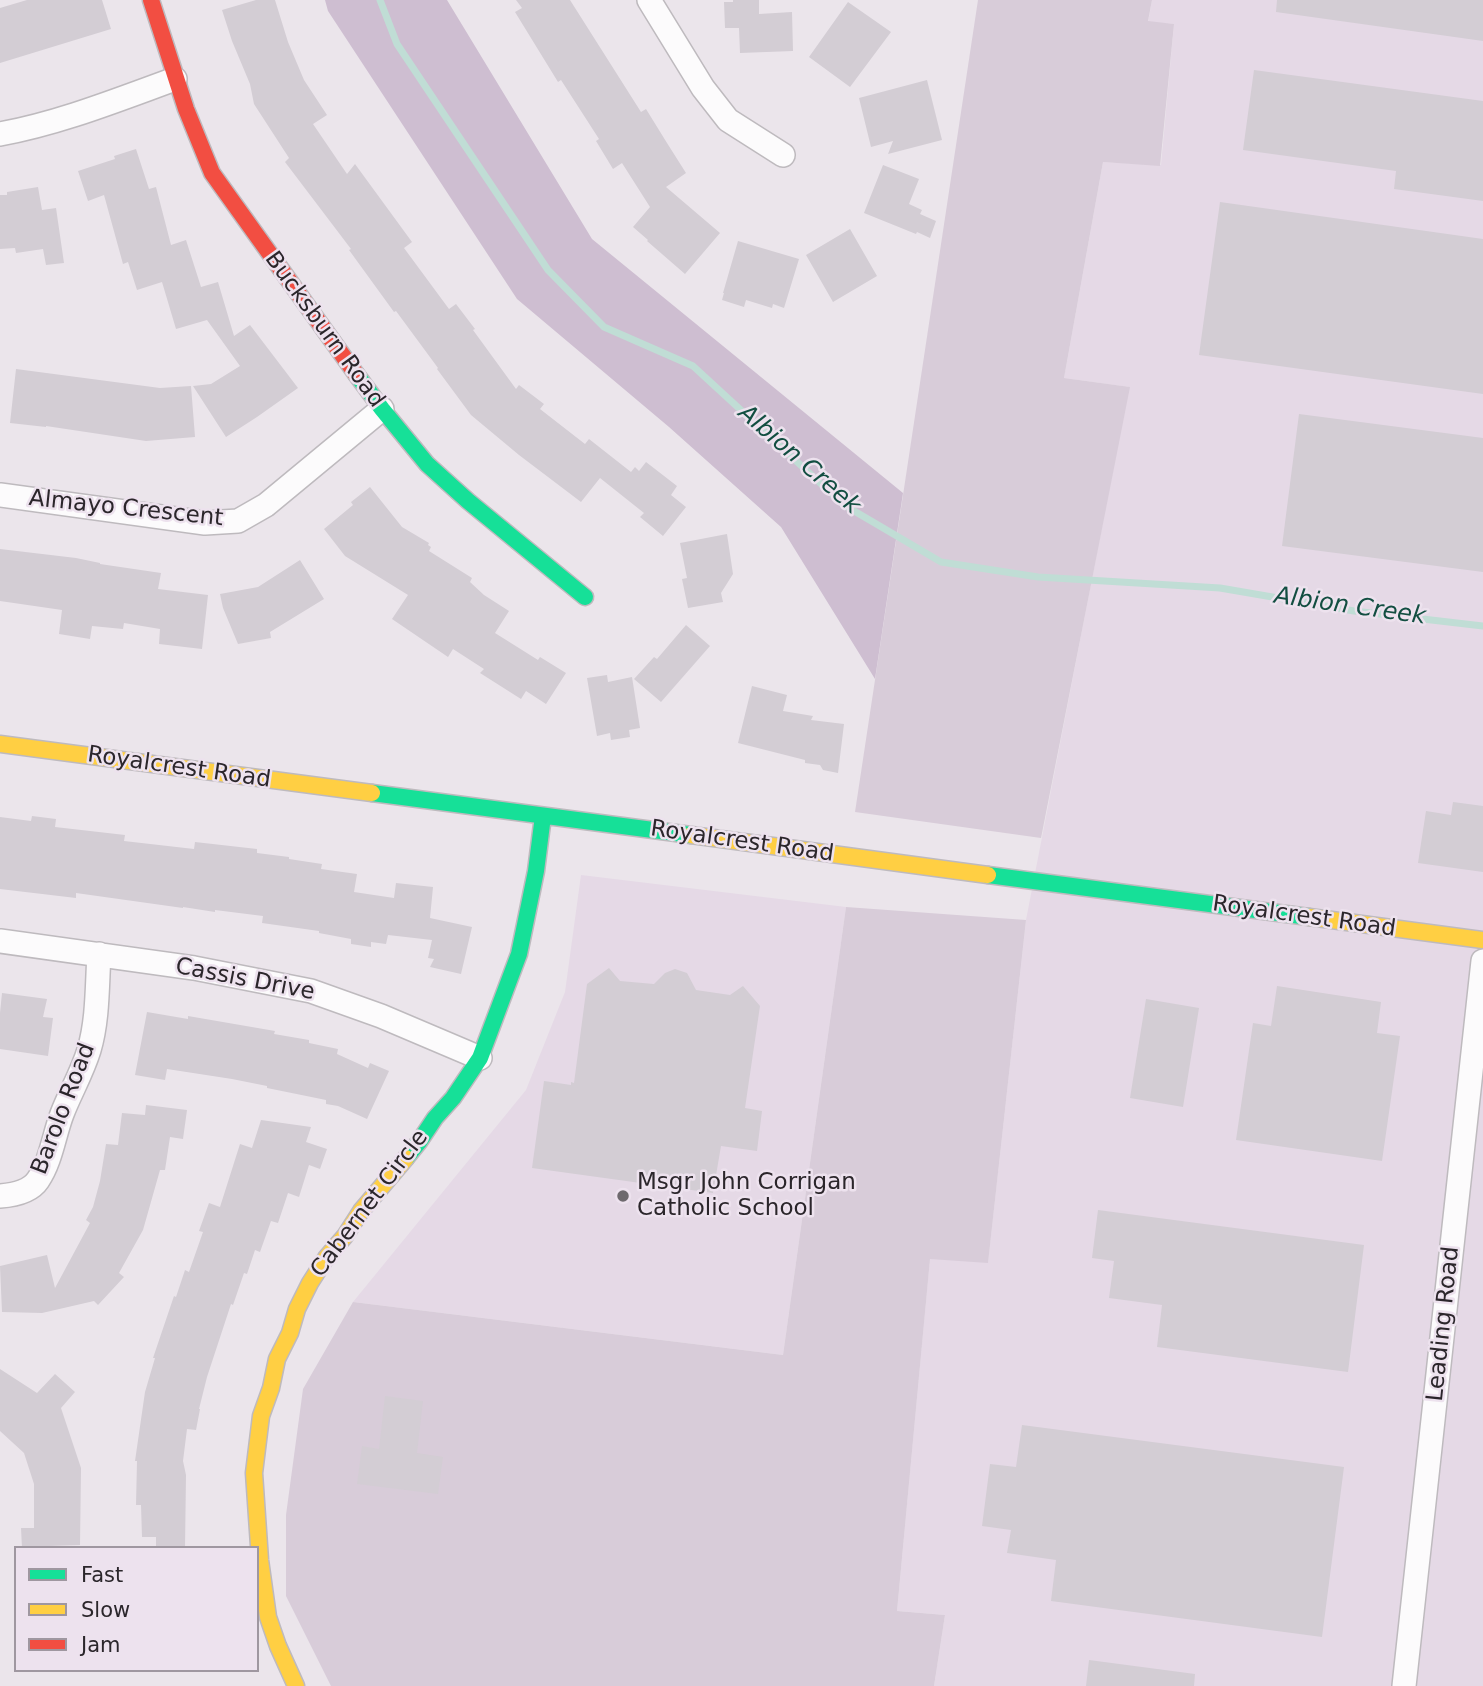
<!DOCTYPE html>
<style>
body{margin:0}
#map{position:relative;width:1483px;height:1686px;overflow:hidden;background:#ebe5eb;font-family:"DejaVu Sans",sans-serif}
canvas{display:block}
.legend{position:absolute;left:14px;top:1546px;width:245px;height:126px;box-sizing:border-box;background:#ede2ee;border:2px solid #9f97a0;margin:0;padding:9px 12px;list-style:none;font-size:21px;color:#2b262b}
.legend li{display:flex;align-items:center;gap:14px;height:35px}
.legend b{width:35px;border:2px solid #9f97a0}
</style>
<div id="map">
<canvas width="1483" height="1686"></canvas>
<ul class="legend">
<li><b style="height:9px;background:#16e098"></b>Fast</li>
<li><b style="height:9px;background:#ffcf43"></b>Slow</li>
<li><b style="height:9px;background:#f24e42"></b>Jam</li>
</ul>
</div>
<script>
const ctx = document.querySelector('canvas').getContext('2d');
ctx.lineJoin = 'round';
function fillPath(path, color) {
  ctx.fillStyle = color;
  ctx.fill(path, 'evenodd');
}
function stroke(path, color, width, dash) {
  ctx.strokeStyle = color;
  ctx.lineWidth = width;
  ctx.lineCap = dash ? 'butt' : 'round';
  ctx.setLineDash(dash || []);
  ctx.stroke(path);
}
function write(font, color, halo, rows, align = 'center') {
  ctx.font = font + ' "DejaVu Sans",sans-serif';
  ctx.lineWidth = 5;
  ctx.setLineDash([]);
  ctx.textBaseline = 'middle';
  ctx.strokeStyle = halo;
  ctx.fillStyle = color;
  for (const [text, x, y, turn = 0] of rows) {
    ctx.save();
    ctx.translate(x, y);
    ctx.rotate((+turn || 0) * Math.PI / 180);
    ctx.textAlign = isNaN(turn) ? turn : align;
    if (halo) ctx.strokeText(text, 0, 0);
    ctx.fillText(text, 0, 0);
    ctx.restore();
  }
}
const built = new Path2D(`
 M 1152,0 L 1483,0 L 1483,1686 L 934,1686 L 945,1615 L 897,1611 L 930,1258 L 988,1262 L 1026,920 L 1129,387 L 1064,378 L 1103,162 L 1161,165 L 1174,24 L 1148,22 Z
 M 581,875 L 846,907 L 783,1355 L 353,1302 L 526,1090 L 565,992 Z`);
const green = new Path2D(`
 M 978,0 L 1152,0 L 1148,21 L 1174,24 L 1160,166 L 1103,162 L 1064,378 L 1130,387 L 1041,838 L 855,812 Z
 M 846,907 L 1026,920 L 988,1263 L 930,1259 L 897,1611 L 945,1615 L 934,1686 L 331,1686 L 286,1596 L 286,1515 L 303,1389 L 353,1302 L 783,1355 Z`);
const forest = new Path2D(`
 M 325,0 L 447,0 L 592,239 L 903,493 L 875,679 L 781,527 L 669,427 L 517,299 L 328,11 Z`);
const stream = new Path2D(`
 M 380,0 L 397,44 L 548,270 L 604,327 L 693,366 L 844,505 L 941,562 L 1038,577 L 1220,588 L 1354,611 L 1483,626`);
const building = new Path2D(`
 M 27,0 L 102,0 L 111,29 L 0,63 L 0,8 Z
 M 256,0 L 275,0 L 288,42 L 304,80 L 327,115 L 313,124 L 347,174 L 355,164 L 412,242 L 404,248 L 449,309 L 456,304 L 475,329 L 473,330 L 516,389 L 519,385 L 544,404 L 540,409 L 585,444 L 589,439 L 631,472 L 635,467 L 639,471 L 646,462 L 677,486 L 671,495 L 686,507 L 663,536 L 640,517 L 644,513 L 600,478 L 581,502 L 519,455 L 471,415 L 437,369 L 438,368 L 396,311 L 394,312 L 349,250 L 351,249 L 285,162 L 289,158 L 254,104 L 250,84 L 232,41 L 222,10 Z
 M 516,0 L 570,0 L 641,112 L 646,109 L 667,143 L 686,173 L 666,187 L 720,233 L 685,274 L 647,241 L 648,240 L 633,227 L 650,207 L 622,163 L 613,169 L 596,141 L 599,139 L 561,80 L 558,82 L 515,12 L 522,8 Z
 M 733,0 L 759,0 L 759,14 L 792,12 L 793,51 L 740,53 L 739,28 L 725,28 L 724,2 L 733,2 Z
 M 1277,0 L 1483,0 L 1483,41 L 1276,12 Z
 M 848,2 L 891,32 L 850,87 L 809,57 Z
 M 1254,70 L 1483,101 L 1483,201 L 1394,189 L 1396,171 L 1243,150 Z
 M 927,80 L 942,140 L 888,154 L 893,141 L 871,147 L 859,98 Z
 M 136,149 L 149,189 L 156,187 L 171,245 L 186,240 L 201,287 L 218,282 L 234,336 L 250,325 L 298,388 L 257,417 L 226,437 L 193,386 L 211,384 L 240,366 L 207,320 L 176,329 L 162,282 L 137,290 L 128,262 L 123,264 L 104,195 L 88,201 L 78,171 L 115,159 L 114,156 Z
 M 883,165 L 919,179 L 909,204 L 922,210 L 920,214 L 936,221 L 930,238 L 917,232 L 916,234 L 864,213 Z
 M 38,187 L 42,210 L 56,208 L 64,263 L 46,265 L 43,249 L 16,253 L 15,248 L 0,249 L 0,195 L 7,195 L 7,192 Z
 M 1220,202 L 1483,239 L 1483,394 L 1199,355 Z
 M 850,229 L 877,276 L 833,302 L 806,255 Z
 M 738,241 L 799,259 L 784,308 L 773,304 L 772,308 L 746,300 L 744,307 L 722,300 L 724,293 L 723,293 Z
 M 16,369 L 160,388 L 191,386 L 195,437 L 146,441 L 46,426 L 46,427 L 10,423 Z
 M 1299,414 L 1483,438 L 1483,572 L 1282,546 Z
 M 370,487 L 402,527 L 429,543 L 428,545 L 431,547 L 429,551 L 472,578 L 470,582 L 484,595 L 509,611 L 495,633 L 538,660 L 540,657 L 566,673 L 546,704 L 526,691 L 521,699 L 480,673 L 484,669 L 453,649 L 448,657 L 392,619 L 408,595 L 345,556 L 324,529 L 353,505 L 351,502 Z
 M 727,534 L 733,574 L 721,593 L 723,602 L 688,608 L 682,579 L 687,578 L 680,543 Z
 M 0,549 L 76,558 L 100,563 L 100,564 L 161,573 L 158,589 L 208,595 L 202,649 L 159,644 L 160,629 L 124,623 L 123,629 L 92,626 L 90,639 L 59,634 L 62,610 L 0,601 Z
 M 300,560 L 324,599 L 270,632 L 271,638 L 238,644 L 223,608 L 220,594 L 258,587 Z
 M 686,625 L 710,646 L 661,702 L 634,679 L 654,657 L 657,659 Z
 M 607,675 L 608,682 L 632,677 L 640,728 L 629,730 L 630,737 L 611,740 L 610,733 L 597,736 L 587,678 Z
 M 752,686 L 787,695 L 783,711 L 813,716 L 811,720 L 844,724 L 838,773 L 823,770 L 820,765 L 805,763 L 805,760 L 738,743 Z
 M 1453,802 L 1483,806 L 1483,872 L 1418,863 L 1426,811 L 1451,815 Z
 M 32,816 L 56,819 L 55,827 L 125,835 L 124,841 L 194,849 L 195,842 L 257,849 L 257,853 L 289,857 L 289,859 L 322,864 L 321,869 L 357,874 L 354,892 L 394,898 L 396,883 L 433,887 L 430,918 L 472,927 L 461,974 L 430,967 L 434,959 L 428,958 L 432,940 L 388,935 L 386,944 L 371,942 L 371,947 L 351,944 L 351,939 L 319,933 L 319,931 L 262,923 L 263,916 L 215,910 L 215,912 L 183,907 L 183,908 L 76,893 L 76,898 L 0,889 L 0,817 L 31,821 Z
 M 609,968 L 620,981 L 654,984 L 665,973 L 675,969 L 687,973 L 696,990 L 730,995 L 743,986 L 760,1006 L 745,1108 L 762,1111 L 757,1151 L 721,1146 L 713,1193 L 532,1168 L 544,1081 L 571,1085 L 571,1082 L 574,1083 L 587,984 Z
 M 1277,986 L 1381,1002 L 1377,1033 L 1400,1036 L 1382,1161 L 1236,1140 L 1253,1023 L 1271,1026 Z
 M 2,993 L 47,999 L 43,1017 L 53,1018 L 48,1056 L 0,1049 L 0,1013 Z
 M 1146,999 L 1199,1008 L 1183,1107 L 1130,1098 Z
 M 147,1012 L 188,1019 L 188,1016 L 275,1031 L 274,1034 L 309,1040 L 309,1043 L 338,1049 L 337,1054 L 368,1068 L 370,1063 L 389,1071 L 367,1119 L 338,1106 L 326,1104 L 326,1100 L 272,1089 L 267,1088 L 267,1086 L 232,1079 L 167,1069 L 165,1080 L 135,1075 Z
 M 146,1105 L 187,1110 L 183,1139 L 170,1137 L 165,1170 L 160,1170 L 143,1230 L 119,1273 L 124,1277 L 98,1305 L 94,1301 L 42,1313 L 2,1312 L 0,1266 L 47,1255 L 55,1288 L 90,1223 L 86,1220 L 93,1207 L 100,1181 L 106,1144 L 118,1145 L 122,1113 L 145,1115 Z
 M 261,1120 L 311,1127 L 306,1142 L 327,1149 L 320,1169 L 309,1165 L 299,1197 L 288,1193 L 278,1223 L 271,1221 L 260,1252 L 255,1250 L 247,1274 L 244,1273 L 233,1305 L 231,1304 L 207,1377 L 199,1409 L 200,1409 L 196,1430 L 187,1429 L 183,1461 L 186,1475 L 185,1548 L 156,1548 L 156,1537 L 142,1537 L 141,1505 L 136,1505 L 137,1461 L 135,1461 L 145,1392 L 155,1358 L 153,1358 L 174,1296 L 176,1297 L 185,1270 L 189,1272 L 203,1232 L 199,1231 L 209,1203 L 220,1207 L 240,1144 L 252,1148 Z
 M 1098,1210 L 1364,1245 L 1348,1372 L 1157,1347 L 1162,1305 L 1109,1298 L 1114,1261 L 1092,1258 Z
 M 0,1369 L 37,1393 L 55,1374 L 75,1392 L 61,1408 L 81,1468 L 80,1545 L 49,1546 L 49,1548 L 22,1548 L 21,1528 L 34,1528 L 34,1484 L 24,1453 L 0,1431 Z
 M 385,1396 L 423,1401 L 417,1453 L 443,1457 L 438,1494 L 357,1484 L 362,1446 L 379,1449 Z
 M 1022,1425 L 1344,1467 L 1322,1637 L 1051,1601 L 1056,1560 L 1007,1553 L 1011,1530 L 982,1526 L 990,1464 L 1016,1467 Z
 M 1089,1660 L 1195,1674 L 1194,1686 L 1086,1686 Z`);
const street = new Path2D(`
 M 649,0 L 703,88 L 728,120 L 783,155
 M 0,134 C 60,123 117,100 175,79
 M 0,495 L 205,523 L 238,521 L 266,505 L 382,409
 M 0,941 L 194,968 L 311,991 L 381,1016 L 480,1058
 M 0,1196 C 14,1195 30,1192 38,1180 C 51,1161 54,1135 62,1114 C 70,1093 82,1073 89,1050 C 98,1020 97,986 99,954
 M 1404,1686 L 1483,961`);
const fast = new Path2D(`
 M 356,374 L 382,409 L 427,464 L 468,501 L 585,597
 M 372,793 L 691,835
 M 988,875 L 1309,917
 M 406,1158 L 419,1142 L 435,1118 L 453,1098 L 480,1058 L 519,954 L 536,871 L 543,816`);
const slow = new Path2D(`
 M 0,744 L 372,793
 M 691,835 L 988,875
 M 1309,917 L 1483,940
 M 296,1686 L 278,1646 L 268,1617 L 260,1560 L 254,1473 L 261,1416 L 271,1388 L 277,1359 L 290,1333 L 297,1309 L 310,1283 L 326,1258 L 345,1236 L 361,1211 L 406,1158`);
const jam = new Path2D(`
 M 151,0 L 186,109 L 212,173 L 356,374`);
const markers = [
 [623,1196,7,"#6e696e"]
];
const streetNames = [
 ["Bucksburn Road",324,330,54],
 ["Almayo Crescent",126,509,6],
 ["Royalcrest Road",179,768,8],
 ["Royalcrest Road",742,842,8],
 ["Royalcrest Road",1304,917,8],
 ["Cassis Drive",245,980,11],
 ["Barolo Road",64,1109,-69],
 ["Cabernet Circle",370,1204,-53],
 ["Leading Road",1444,1324,-84]
];
const poiNames = [
 ["Msgr John Corrigan",637,1183],
 ["Catholic School",637,1209]
];
const waterNames = [
 ["Albion Creek",799,460,41],
 ["Albion Creek",1350,607,8]
];
fillPath(built, '#e5d9e6');
fillPath(green, '#d8ccd9');
fillPath(forest, '#cebed1');
stroke(stream, '#c0ddd5', 7);
fillPath(building, '#d3cdd4');
stroke(street, '#bebabe', 26);
stroke(fast, '#bebabe', 19);
stroke(slow, '#bebabe', 19);
stroke(jam, '#bebabe', 19);
stroke(street, '#fcfbfc', 23);
stroke(fast, '#16e098', 16);
stroke(slow, '#ffcf43', 16);
stroke(jam, '#f24e42', 16);
for (const [x, y, r, color] of markers) {
  const dot = new Path2D();
  dot.arc(x, y, r, 0, 2 * Math.PI);
  ctx.fillStyle = color;
  ctx.fill(dot);
  stroke(dot, '#ede2ee', 2.5);
}
write('23px', '#2b262b', '#ede2ee', streetNames);
write('23px', '#2b262b', '#ede2ee', poiNames, 'left');
write('italic 24px', '#124e41', '#ede2ee', waterNames);
</script>
